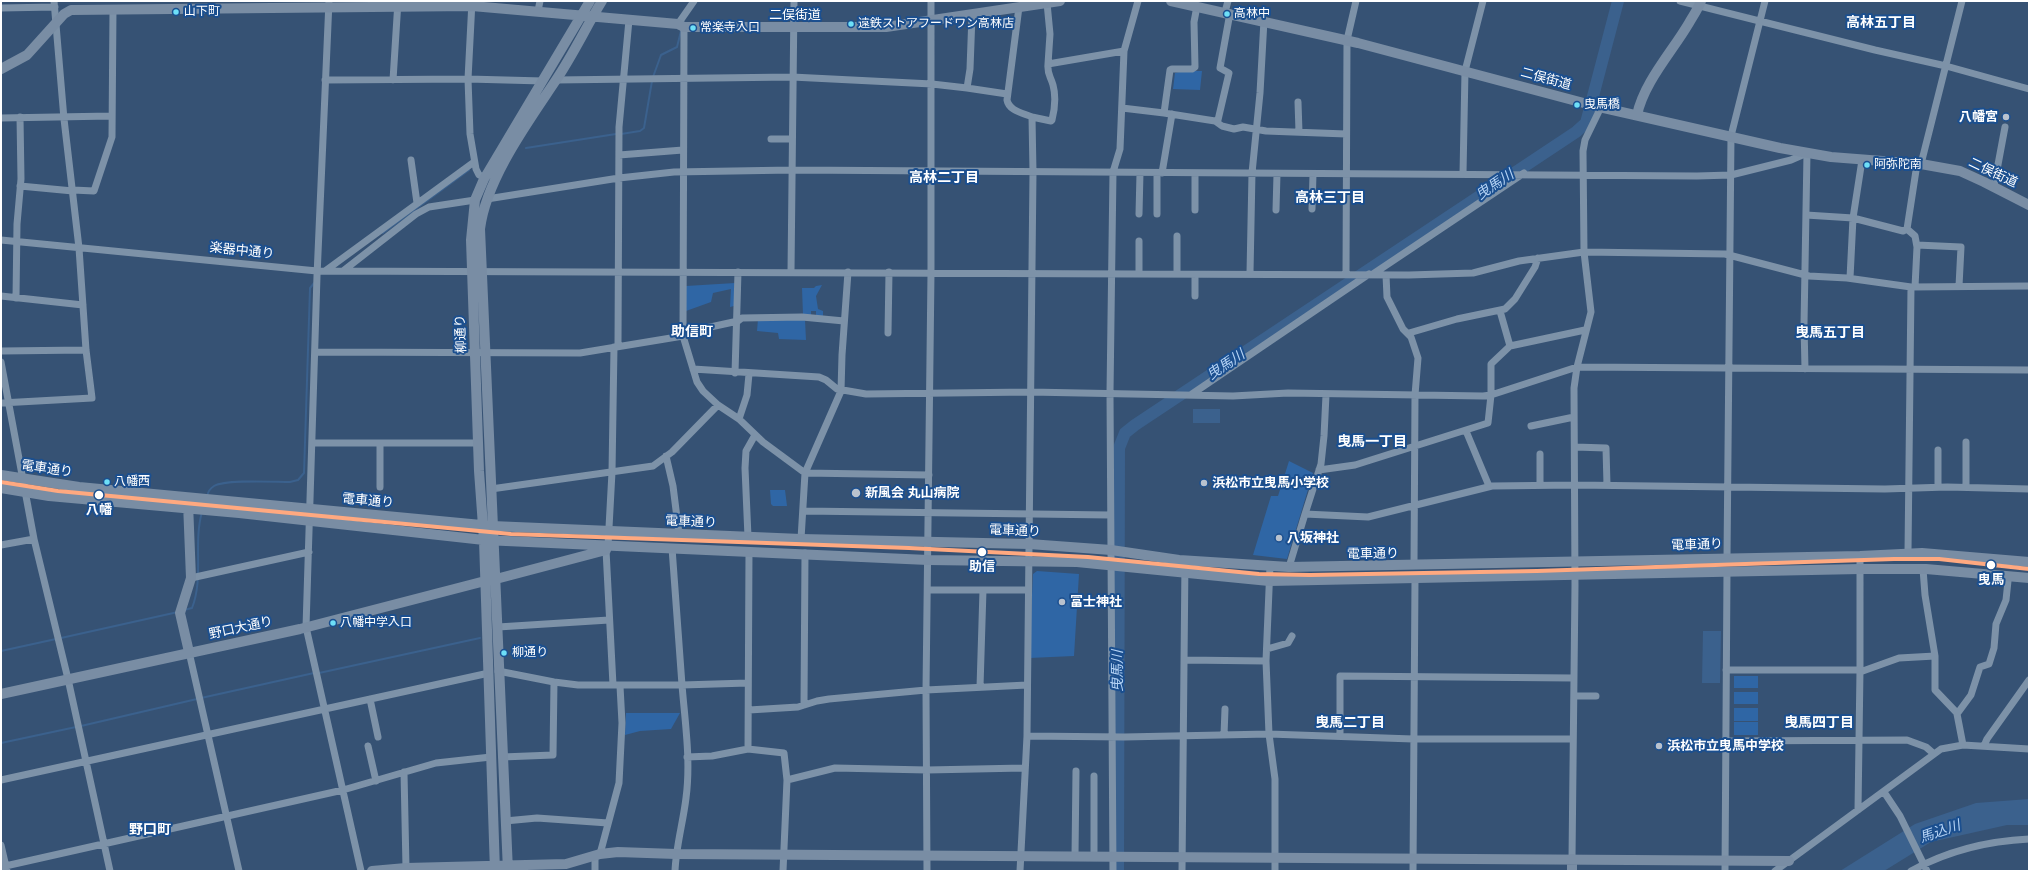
<!DOCTYPE html>
<meta charset="utf-8">
<style>
body{margin:0}
#map{position:relative;width:2030px;height:872px;overflow:hidden;background:#365274;font-family:"Open Sans",sans-serif}
canvas{display:block}
.frame{position:absolute;inset:0;border:2px solid #fff;pointer-events:none}
</style>
<div id="map">
<canvas width="2030" height="872"></canvas>
<div class="frame"></div>
</div>
<script>
const ctx = document.querySelector('canvas').getContext('2d');
ctx.lineJoin = 'round';
function fillPath(path, color) {
  ctx.fillStyle = color;
  ctx.fill(path, 'evenodd');
}
function stroke(path, color, width, dash) {
  ctx.strokeStyle = color;
  ctx.lineWidth = width;
  ctx.lineCap = dash ? 'butt' : 'round';
  ctx.setLineDash(dash || []);
  ctx.stroke(path);
}
function write(font, color, halo, rows, align = 'center') {
  ctx.font = font + ' "Open Sans","Noto Sans JP",sans-serif';
  ctx.lineWidth = 4;
  ctx.setLineDash([]);
  ctx.textBaseline = 'middle';
  ctx.strokeStyle = halo;
  ctx.fillStyle = color;
  for (const [text, x, y, turn = 0] of rows) {
    ctx.save();
    ctx.translate(x, y);
    ctx.rotate((+turn || 0) * Math.PI / 180);
    ctx.textAlign = isNaN(turn) ? turn : align;
    if (halo) ctx.strokeText(text, 0, 0);
    ctx.fillText(text, 0, 0);
    ctx.restore();
  }
}
const green = new Path2D(`
 M 1184,71 L 1202,71 L 1200,90 L 1173,89 L 1175,73 Z
 M 735,283 L 734,306 L 730,307 L 731,289 L 713,293 L 711,302 L 686,311 L 686,286 Z
 M 822,285 L 816,296 L 818,309 L 823,311 L 823,318 L 816,316 L 816,311 L 811,311 L 811,316 L 803,315 L 802,288 L 814,288 L 816,286 Z
 M 758,319 L 805,320 L 806,340 L 779,339 L 778,333 L 757,331 Z
 M 1289,461 L 1313,473 L 1287,559 L 1253,555 L 1271,496 L 1278,496 Z
 M 770,490 L 785,490 L 787,506 L 773,506 L 771,504 Z
 M 1037,571 L 1079,574 L 1074,656 L 1029,658 L 1033,574 Z
 M 1734,676 L 1758,676 L 1758,688 L 1734,688 Z
 M 1734,692 L 1758,692 L 1758,704 L 1734,704 Z
 M 1734,708 L 1758,708 L 1758,721 L 1734,721 Z
 M 626,713 L 680,713 L 671,729 L 640,731 L 625,735 Z
 M 1734,722 L 1758,722 L 1758,735 L 1734,735 Z`);
const water = new Path2D(`
 M 1220,409 L 1220,423 L 1193,423 L 1193,409 Z
 M 1703,631 L 1721,631 L 1720,683 L 1702,683 Z
 M 2029,799 L 2029,825 L 2007,825 L 1931,842 L 1884,871 L 1840,871 L 1915,824 L 1976,803 Z`);
const stream = new Path2D(`
 M 653,77 L 661,55 L 677,47 L 681,31
 M 621,134 L 640,131 L 644,128 L 652,81
 M 526,148 L 616,134
 M 383,233 L 469,170
 M 207,496 C 208,492 209,489 214,486 C 226,479 274,482 290,482 L 298,480 L 304,473 L 310,288 L 315,282
 M 184,610 L 192,608 C 204,578 193,543 202,512
 M 61,638 L 178,612
 M 1,651 L 56,639
 M 319,673 L 480,638
 M 201,698 L 314,673
 M 81,726 L 197,699
 M 1,743 L 76,727`);
const river = new Path2D(`
 M 1118,871 L 1119,448 L 1125,433 L 1135,425 L 1576,132 L 1586,123 L 1618,1`);
const street = new Path2D(`
 M 329,1 L 317,276 L 306,627 L 361,871
 M 472,1 L 468,79 L 470,134 L 476,169 L 479,175 L 485,177
 M 1680,1 L 1875,50 L 1946,66 L 2029,89
 M 1047,3 L 1050,34 L 1048,64
 M 1019,7 L 1007,100 C 1009,111 1023,113 1032,117 L 1033,172 L 1027,736 L 1020,871
 M 1,8 L 55,7
 M 538,11 L 540,1
 M 1225,12 L 1228,1
 M 972,15 L 970,69 L 967,88 L 1007,94
 M 678,24 L 694,1
 M 684,27 L 683,336 L 697,382 L 703,391 L 718,405 L 739,419 L 763,442 L 805,473 L 929,475
 M 325,80 L 468,79 L 543,81
 M 393,80 L 398,1
 M 556,80 L 792,77 L 932,84 L 967,88
 M 1298,102 L 1299,132
 M 1122,108 L 1164,113 L 1170,70 L 1172,69 L 1192,69 L 1195,67 L 1194,22 L 1197,6
 M 1164,113 L 1215,121 L 1218,120 L 1229,73 L 1220,68 L 1230,13
 M 1032,117 L 1051,121 L 1052,120 C 1055,108 1056,96 1053,85 C 1050,75 1047,74 1048,64 L 1124,51
 M 1,118 L 111,116
 M 1215,121 L 1222,126 L 1234,129 L 1243,127 L 1266,131 L 1346,134
 M 771,139 L 792,139
 M 619,155 L 683,150
 M 411,160 L 417,203
 M 1921,164 L 1962,1
 M 1162,173 L 1172,114
 M 1463,174 L 1465,71 L 1483,1
 M 20,186 L 73,191
 M 1994,186 L 2005,127
 M 73,190 L 94,191 L 112,137 L 113,9
 M 487,199 L 619,178 L 674,172 L 792,170 L 1697,176 L 1731,175 L 1791,160 L 1807,153 L 1804,325 L 1805,369
 M 1312,209 L 1313,174
 M 1195,210 L 1195,173
 M 1276,210 L 1277,174
 M 1139,214 L 1140,173
 M 1157,214 L 1157,173
 M 1806,215 L 1853,218 L 1903,231 L 1907,229
 M 1177,236 L 1177,274
 M 1,240 L 317,271 L 1409,275 L 1473,273 L 1519,261 L 1584,252 L 1725,254 L 1809,276 L 1847,278 L 1911,287 L 2029,286
 M 1139,241 L 1139,273
 M 1917,245 L 1961,247 L 1959,286
 M 325,271 L 474,162
 M 343,271 L 416,214 L 429,207 L 475,200
 M 791,272 L 794,1
 M 1250,273 L 1252,173 L 1260,93 L 1264,20
 M 1346,274 L 1347,40 L 1356,1
 M 1373,274 L 1524,173
 M 1386,275 L 1387,297 L 1403,329 L 1411,337 L 1418,358 L 1415,395 L 1414,565
 M 1850,278 L 1853,218 L 1862,160
 M 1915,287 L 1917,247 L 1915,236 L 1907,229 L 1917,164
 M 1,296 L 83,305
 M 1195,296 L 1195,275
 M 16,298 L 17,224 L 21,179 L 20,117
 M 683,333 L 738,321 L 742,318 L 802,317 L 844,321
 M 888,333 L 889,272
 M 1409,333 L 1457,319 L 1505,309 L 1515,299 L 1535,267 L 1538,258
 M 618,346 L 619,127 L 629,20
 M 1510,346 L 1585,330
 M 1,351 L 86,350
 M 315,352 L 580,353 L 683,336
 M 1,362 L 34,539 L 68,679 L 110,871
 M 693,369 L 819,377 L 826,380 L 837,389 L 866,394 L 1030,392 L 1233,396 L 1288,393 L 1483,396 L 1491,395 L 1577,367 L 2029,370
 M 735,373 L 738,272
 M 1192,394 L 1369,274
 M 1,403 L 92,398 L 86,350 L 79,248 L 64,119 L 54,1
 M 739,419 L 747,395 L 749,374
 M 1531,426 L 1574,417
 M 1466,431 L 1489,486
 M 313,443 L 479,443
 M 1575,447 L 1606,448 L 1607,485
 M 1938,450 L 1938,487
 M 666,456 L 673,486 L 679,534
 M 1319,470 L 1355,465 L 1488,423 L 1491,395 L 1491,364 L 1510,346 L 1500,311
 M 1540,485 L 1540,454
 M 380,487 L 380,443
 M 1966,487 L 1966,442
 M 491,489 L 653,466 L 672,452 L 718,405
 M 803,511 L 1110,515
 M 1305,514 L 1321,464 L 1324,436 L 1326,395
 M 748,537 L 745,468 L 746,451 L 755,435
 M 801,539 L 805,473 L 841,391 L 842,355 L 848,272
 M 1,545 L 34,539
 M 1908,552 L 1911,287
 M 1727,557 L 1731,136 L 1765,1
 M 1270,566 L 1266,661 L 1269,734 L 1275,779 L 1275,871
 M 1289,567 L 1305,514 L 1368,517 L 1492,486 L 1575,485 L 1885,489 L 1947,487 L 2029,489
 M 191,578 L 309,552
 M 928,590 L 1028,590
 M 498,627 L 609,620
 M 1267,649 L 1288,643 L 1292,636
 M 189,652 L 239,871
 M 1935,656 L 1935,690 L 1957,713
 M 1185,660 L 1266,661
 M 1726,670 L 1860,670
 M 498,671 L 554,682 L 578,685 L 682,685 L 672,548
 M 1860,672 L 1899,658 L 1935,656 L 1925,595 L 1923,569
 M 613,685 L 606,550 L 608,546 L 612,472 L 614,347
 M 980,687 L 983,590
 M 1574,696 L 1596,696
 M 370,699 L 378,737
 M 804,705 L 805,553
 M 749,710 L 798,707 L 817,701 L 829,699 L 926,690 L 1027,685
 M 1224,735 L 1225,709
 M 1027,736 L 1124,737 L 1269,734 L 1413,739 L 1573,739
 M 1340,736 L 1340,676 L 1573,678
 M 1726,741 L 1907,740 L 1926,747 L 1934,754
 M 1963,745 L 1957,714 L 1971,695 L 1980,667 L 1989,664 L 1994,648 L 1996,624 L 2006,600 L 2008,581
 M 368,746 L 376,781
 M 1984,746 L 1987,739 L 2029,680
 M 748,749 L 749,551
 M 502,757 L 553,755 L 554,682
 M 687,757 L 712,756 L 748,749 L 784,753 L 787,780 L 835,768 L 927,770 L 1024,768
 M 404,772 L 406,868
 M 1094,776 L 1094,856
 M 1,780 L 489,673
 M 1884,792 L 1900,816 L 1927,871
 M 1858,810 L 1860,670 L 1860,556
 M 505,821 L 537,818 L 608,823
 M 1,845 L 7,871
 M 600,854 L 619,783 L 622,723 L 620,686
 M 1075,856 L 1076,771
 M 1572,859 L 1575,585 L 1574,388 L 1577,367 L 1591,312 L 1584,252 L 1583,151 L 1585,140 L 1601,107
 M 1,867 L 343,790 L 436,763 L 491,757
 M 595,871 L 595,857
 M 675,871 C 676,846 683,823 686,798 C 691,761 685,722 682,685 L 748,683
 M 783,871 L 787,780
 M 927,871 L 926,690 L 931,273 L 931,1
 M 1113,871 L 1110,393 L 1113,172 L 1120,149 L 1124,51 L 1138,1
 M 1182,871 L 1185,560
 M 1413,871 L 1415,579
 M 1725,871 L 1727,571
 M 1775,871 L 1941,749 L 1963,745 L 2029,749
 M 1911,871 C 1947,851 1988,841 2029,839`);
const secondary = new Path2D(`
 M 1171,1 L 1358,43 L 1595,106 L 1780,148 L 1831,157 L 1921,164 L 1960,171 L 1984,182 L 2029,205
 M 1,69 L 27,55 L 64,14 L 71,10 L 472,6 L 678,24 L 684,27 L 886,27 L 1060,1
 M 1637,115 C 1644,82 1672,52 1689,23 C 1693,16 1698,9 1701,1
 M 1,475 L 79,487 L 492,526 L 801,539 L 1029,544 L 1111,550 L 1179,560 L 1289,567 L 1860,556 L 1922,553 L 2029,562
 M 1,488 L 49,496 L 239,513 L 484,540 L 928,560 L 1077,562 L 1269,581 L 1860,569 L 1926,569 L 2029,578
 M 188,503 L 191,578 L 180,613 L 189,652
 M 496,579 L 606,550
 M 1,694 L 300,629 L 485,581
 M 372,871 L 406,868 L 566,864 L 600,854 L 618,852 L 676,854 L 1789,861
 M 495,871 L 484,540 L 479,471 L 471,240 L 475,200 L 484,179 L 590,1
 M 508,871 L 480,229 C 486,179 528,122 556,80 C 573,55 586,27 602,1
 M 1572,871 L 1572,859`);
const rail1 = new Path2D(`
 M 1,482 L 58,491 L 511,534 L 909,548 L 1088,557 L 1259,574 L 1310,575 L 1537,571 L 1894,559 L 1939,559 L 2029,569`);
const markers = [
 [176,12,3.5,"#6ddff8"],
 [1227,14,3.5,"#6ddff8"],
 [851,24,3.5,"#6ddff8"],
 [693,28,3.5,"#6ddff8"],
 [1577,105,3.5,"#6ddff8"],
 [2006,117,4,"#b9c2ce"],
 [1867,165,3.5,"#6ddff8"],
 [107,482,3.5,"#6ddff8"],
 [1204,483,4,"#b9c2ce"],
 [856,493,5,"#b9c2ce"],
 [99,495,5,"#fff"],
 [1279,538,4,"#b9c2ce"],
 [982,552,5,"#fff"],
 [1991,565,5,"#fff"],
 [1062,602,4,"#b9c2ce"],
 [333,623,3.5,"#6ddff8"],
 [504,653,3.5,"#6ddff8"],
 [1659,746,4,"#b9c2ce"]
];
const busNames = [
 ["山下町",184,12],
 ["高林中",1234,14],
 ["遠鉄ストアフードワン高林店",858,24],
 ["常楽寺入口",700,28],
 ["曳馬橋",1584,105],
 ["阿弥陀南",1874,165],
 ["八幡西",114,482],
 ["八幡中学入口",340,623],
 ["柳通り",512,653]
];
const streetNames = [
 ["二俣街道",795,15],
 ["二俣街道",1546,79,15],
 ["二俣街道",1993,173,25],
 ["楽器中通り",242,251,6],
 ["柳通り",461,334,-92],
 ["電車通り",47,469,8],
 ["電車通り",368,501,5],
 ["電車通り",691,522,2],
 ["電車通り",1015,531,2],
 ["電車通り",1697,545,-2],
 ["電車通り",1373,554,-1],
 ["野口大通り",241,628,-12]
];
const poiNames = [
 ["八幡宮",1998,117,"right"],
 ["浜松市立曳馬小学校",1212,483],
 ["新風会 丸山病院",865,493],
 ["八坂神社",1287,538],
 ["冨士神社",1070,602],
 ["浜松市立曳馬中学校",1667,746]
];
const stopNames = [
 ["八幡",99,510],
 ["助信",982,567],
 ["曳馬",1991,580]
];
const neighbourhoodNames = [
 ["高林五丁目",1881,23],
 ["高林二丁目",944,178],
 ["高林三丁目",1330,198],
 ["助信町",692,332],
 ["曳馬五丁目",1830,333],
 ["曳馬一丁目",1372,442],
 ["曳馬二丁目",1350,723],
 ["曳馬四丁目",1819,723],
 ["野口町",150,830]
];
const waterNames = [
 ["曳馬川",1495,185,-34],
 ["曳馬川",1226,365,-34],
 ["曳馬川",1118,671,-90],
 ["馬込川",1940,832,-19]
];
fillPath(green, '#2f66a5');
fillPath(water, '#3b618d');
stroke(stream, '#3b618d', 2);
stroke(river, '#3b618d', 12);
stroke(street, '#7d92a8', 7);
stroke(secondary, '#798da4', 10);
stroke(rail1, '#ffa980', 4);
for (const [x, y, r, color] of markers) {
  const dot = new Path2D();
  dot.arc(x, y, r, 0, 2 * Math.PI);
  ctx.fillStyle = color;
  ctx.fill(dot);
  stroke(dot, '#1b4f8f', 1.5);
}
write('12px', '#fff', '#1b4f8f', busNames, 'left');
write('13px', '#fff', '#1b4f8f', streetNames);
write('bold 13px', '#fff', '#1b4f8f', poiNames, 'left');
write('bold 13px', '#fff', '#1b4f8f', stopNames);
write('bold 14px', '#fff', '#1b4f8f', neighbourhoodNames);
write('italic 14px', '#b5d3f5', '#1b4f8f', waterNames);
</script>
